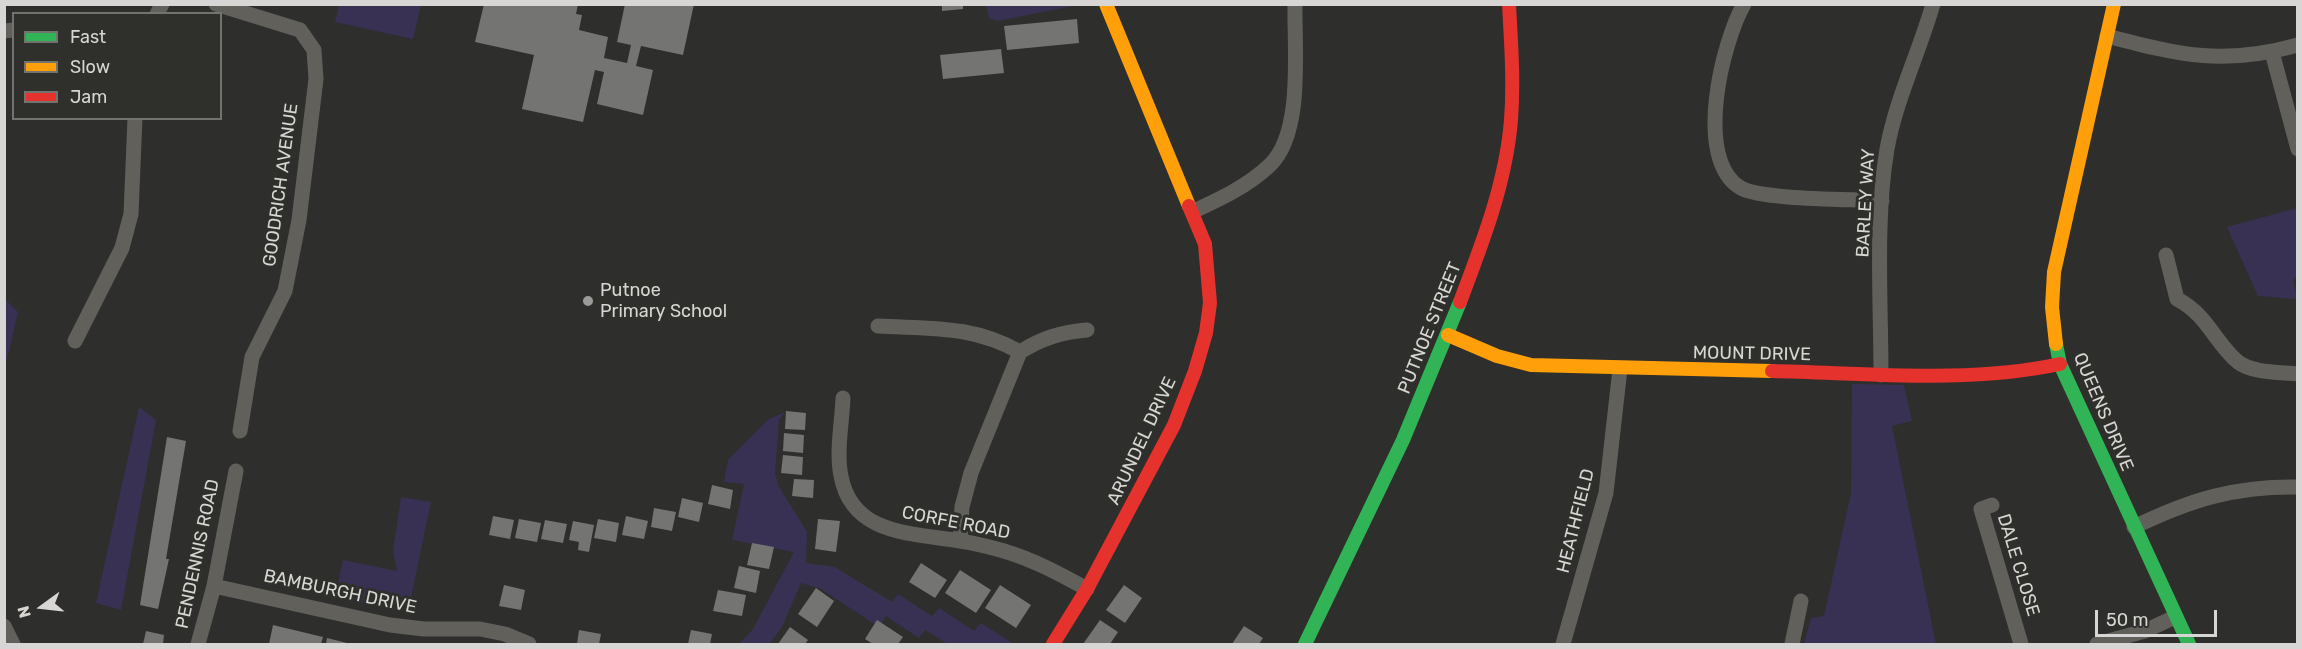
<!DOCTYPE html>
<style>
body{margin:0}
#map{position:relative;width:2302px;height:649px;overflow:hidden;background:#2e2e2c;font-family:Rubik,sans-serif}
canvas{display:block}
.frame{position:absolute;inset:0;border:6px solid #d7d6d4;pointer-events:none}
.legend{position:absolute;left:12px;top:12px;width:210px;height:108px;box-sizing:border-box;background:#2f2f2b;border:2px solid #72726f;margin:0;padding:8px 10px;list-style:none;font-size:18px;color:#d7d6d4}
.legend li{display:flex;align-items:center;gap:12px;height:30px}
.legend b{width:30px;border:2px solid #72726f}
.north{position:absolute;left:12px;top:577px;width:60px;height:60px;-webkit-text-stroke:4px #2f2f2b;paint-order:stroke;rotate:255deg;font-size:16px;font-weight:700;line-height:24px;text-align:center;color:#d7d6d4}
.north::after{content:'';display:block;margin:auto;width:21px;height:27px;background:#d7d6d4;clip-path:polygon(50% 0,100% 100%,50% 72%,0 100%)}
.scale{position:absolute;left:2095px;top:610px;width:122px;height:27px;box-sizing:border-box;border:3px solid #d7d6d4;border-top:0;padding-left:8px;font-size:18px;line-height:21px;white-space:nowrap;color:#d7d6d4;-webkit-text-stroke:4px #2f2f2b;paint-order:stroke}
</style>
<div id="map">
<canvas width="2302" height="649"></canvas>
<div class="frame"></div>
<ul class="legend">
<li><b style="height:8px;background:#30b455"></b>Fast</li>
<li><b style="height:8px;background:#ff9f0a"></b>Slow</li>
<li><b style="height:8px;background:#e5322d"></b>Jam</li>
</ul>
<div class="north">N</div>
<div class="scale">50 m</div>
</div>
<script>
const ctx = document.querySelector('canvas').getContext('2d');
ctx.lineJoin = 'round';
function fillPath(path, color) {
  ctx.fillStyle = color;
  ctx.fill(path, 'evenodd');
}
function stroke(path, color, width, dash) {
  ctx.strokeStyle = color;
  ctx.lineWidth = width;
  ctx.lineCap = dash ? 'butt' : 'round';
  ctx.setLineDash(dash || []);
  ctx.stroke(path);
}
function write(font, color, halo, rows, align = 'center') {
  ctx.font = font + ' Rubik,sans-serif';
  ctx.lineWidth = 6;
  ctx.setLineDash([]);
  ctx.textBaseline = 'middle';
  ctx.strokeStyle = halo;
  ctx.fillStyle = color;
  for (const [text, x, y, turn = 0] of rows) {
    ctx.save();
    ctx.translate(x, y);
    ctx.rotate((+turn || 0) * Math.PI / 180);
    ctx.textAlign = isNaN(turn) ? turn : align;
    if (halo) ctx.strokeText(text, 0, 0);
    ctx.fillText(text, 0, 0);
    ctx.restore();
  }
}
const green = new Path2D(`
 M 339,5 L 421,5 L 413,39 L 335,22 Z
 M 986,5 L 986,4 L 1078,5 L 997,21 L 989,18 Z
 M 2297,208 L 2297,277 L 2293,279 L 2297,299 L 2258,296 L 2227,227 Z
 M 5,299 L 18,312 L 5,368 Z
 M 1852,384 L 1904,385 L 1912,421 L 1892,426 L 1936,644 L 1804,644 L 1811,618 L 1824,616 L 1851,493 Z
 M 139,407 L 156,420 L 121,610 L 96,603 Z
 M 785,412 L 779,420 L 775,474 L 778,485 L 807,532 L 806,563 L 835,567 L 892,602 L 898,594 L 932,616 L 939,608 L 974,631 L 981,623 L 1014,644 L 948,644 L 925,630 L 919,638 L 886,616 L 879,627 L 821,589 L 801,583 L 782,627 L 769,644 L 739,644 L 753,629 L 794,552 L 732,540 L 744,484 L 724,482 L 728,460 L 769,419 Z
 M 401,497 L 431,502 L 408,612 L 335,598 L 343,560 L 397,571 L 393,550 Z`);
const building = new Path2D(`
 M 484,4 L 578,4 L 576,14 L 582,15 L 579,30 L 608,37 L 604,58 L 627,63 L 631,45 L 617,42 L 625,4 L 694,4 L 683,55 L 641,46 L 636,66 L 653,70 L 643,115 L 597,104 L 604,72 L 595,70 L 583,122 L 522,109 L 534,55 L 475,42 Z
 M 942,5 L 963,5 L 963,9 L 942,11 Z
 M 1077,19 L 1079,43 L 1007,50 L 1004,26 Z
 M 1001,49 L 1004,73 L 943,79 L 940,55 Z
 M 786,411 L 806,413 L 805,430 L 785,429 Z
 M 784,433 L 804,435 L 803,453 L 783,451 Z
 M 167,437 L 186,441 L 166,559 L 169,559 L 158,609 L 140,605 Z
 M 783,455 L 803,457 L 802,475 L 781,473 Z
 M 794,479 L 814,480 L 813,498 L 792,496 Z
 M 712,485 L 733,490 L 730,509 L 708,504 Z
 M 682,498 L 703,503 L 699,522 L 678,517 Z
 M 654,508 L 676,512 L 672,531 L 651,527 Z
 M 493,516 L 514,520 L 510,539 L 489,535 Z
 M 626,516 L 648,521 L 644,539 L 622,535 Z
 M 519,519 L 541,523 L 537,542 L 515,538 Z
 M 598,519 L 619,523 L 616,542 L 594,538 Z
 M 818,519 L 840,521 L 836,552 L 815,549 Z
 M 545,520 L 567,524 L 563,543 L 541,539 Z
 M 573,521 L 594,525 L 589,552 L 578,550 L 579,542 L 569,540 Z
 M 752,543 L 774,547 L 769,569 L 747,565 Z
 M 921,563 L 947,580 L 935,598 L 909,582 Z
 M 739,566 L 760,571 L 756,593 L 734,588 Z
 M 960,570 L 991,590 L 976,613 L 945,593 Z
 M 504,585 L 525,590 L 521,610 L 499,606 Z
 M 1000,585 L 1031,605 L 1016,628 L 985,608 Z
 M 1124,585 L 1142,598 L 1125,623 L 1106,610 Z
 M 816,588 L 834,601 L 817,627 L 798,614 Z
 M 718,590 L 746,595 L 742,616 L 713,611 Z
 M 877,620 L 903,637 L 898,644 L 873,644 L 865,639 Z
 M 1100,620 L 1118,632 L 1110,644 L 1083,644 Z
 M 273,625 L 323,637 L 321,644 L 269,644 Z
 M 1244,626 L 1263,638 L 1259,644 L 1232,644 Z
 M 790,627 L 808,640 L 805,644 L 778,644 Z
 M 579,630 L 601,634 L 599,644 L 577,644 Z
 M 691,630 L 712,634 L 710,644 L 688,644 Z
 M 146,631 L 164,635 L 163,644 L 143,644 Z
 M 327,638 L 351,644 L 326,644 Z`);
const street = new Path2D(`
 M 216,4 L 300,30 L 314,50 L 316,79 L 299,220 L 285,291 L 252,357 L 240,431
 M 1744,4 C 1722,43 1693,160 1741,188 C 1762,200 1853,199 1882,201
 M 157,14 L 162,4
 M 4,31 L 14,30
 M 2107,36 C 2181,55 2222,66 2298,45
 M 2272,52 L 2298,149
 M 1192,212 C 1220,199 1248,186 1270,165 C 1304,132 1294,48 1295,4
 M 2166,255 L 2177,299 C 2208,315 2214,342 2238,362 C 2252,373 2280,372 2298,374
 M 878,326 C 932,329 972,325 1020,352
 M 75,341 L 122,248 L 131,214 L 135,118
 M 1881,375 C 1881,303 1875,220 1887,149 C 1896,99 1919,53 1933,4
 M 843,398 C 842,423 836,452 841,476 C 852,536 914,533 960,541 C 974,543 990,547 1004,551 C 1034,560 1060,574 1087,589
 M 1992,505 L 1981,509 L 2021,644
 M 2134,527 C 2190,500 2234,486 2298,487
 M 960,541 L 962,507 L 971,473 L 1020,352 C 1042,338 1062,332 1087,330
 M 214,586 L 390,625 L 424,629 L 480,629 L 505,634 L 529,644
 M 4,626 L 13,644
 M 198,644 L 214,586 L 236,471
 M 1563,644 L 1606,493 L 1620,369
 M 1792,644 L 1801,601
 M 2097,644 L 2145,631 L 2175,617`);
const fast = new Path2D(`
 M 2056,344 L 2060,364 L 2189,644
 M 1305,644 L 1403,440 L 1460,302`);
const slow = new Path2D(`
 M 1106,4 L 1189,206
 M 1448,335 L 1497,356 L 1531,365 L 1772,371
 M 2056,344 L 2052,307 L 2054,272 L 2114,4`);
const jam = new Path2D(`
 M 1460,302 C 1482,244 1506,183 1511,120 C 1514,81 1511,42 1509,4
 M 1772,371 C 1867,373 1966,384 2060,364
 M 1053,644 L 1087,589 L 1174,425 L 1195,371 L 1206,333 L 1210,303 L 1205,244 L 1189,206`);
const markers = [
 [588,301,6,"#9c9b99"]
];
const streetNames = [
 ["GOODRICH AVENUE",281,185,-82],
 ["BARLEY WAY",1866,203,-87],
 ["PUTNOE STREET",1430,328,-68],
 ["MOUNT DRIVE",1752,354,1],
 ["QUEENS DRIVE",2103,412,67],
 ["ARUNDEL DRIVE",1142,441,-65],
 ["HEATHFIELD",1576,521,-76],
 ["CORFE ROAD",956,523,11],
 ["PENDENNIS ROAD",198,554,-78],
 ["DALE CLOSE",2018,565,73],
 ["BAMBURGH DRIVE",340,592,12]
];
const poiNames = [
 ["Putnoe",600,291],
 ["Primary School",600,312]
];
fillPath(green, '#383153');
fillPath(building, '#747473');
stroke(street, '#62605a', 15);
stroke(fast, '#30b455', 14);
stroke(slow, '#ff9f0a', 14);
stroke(jam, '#e5322d', 14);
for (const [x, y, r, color] of markers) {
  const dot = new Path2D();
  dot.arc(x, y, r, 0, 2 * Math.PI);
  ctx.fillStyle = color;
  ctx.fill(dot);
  stroke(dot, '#2f2f2b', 2);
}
write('18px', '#d7d6d4', '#2f2f2b', streetNames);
write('18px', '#d7d6d4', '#2f2f2b', poiNames, 'left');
</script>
